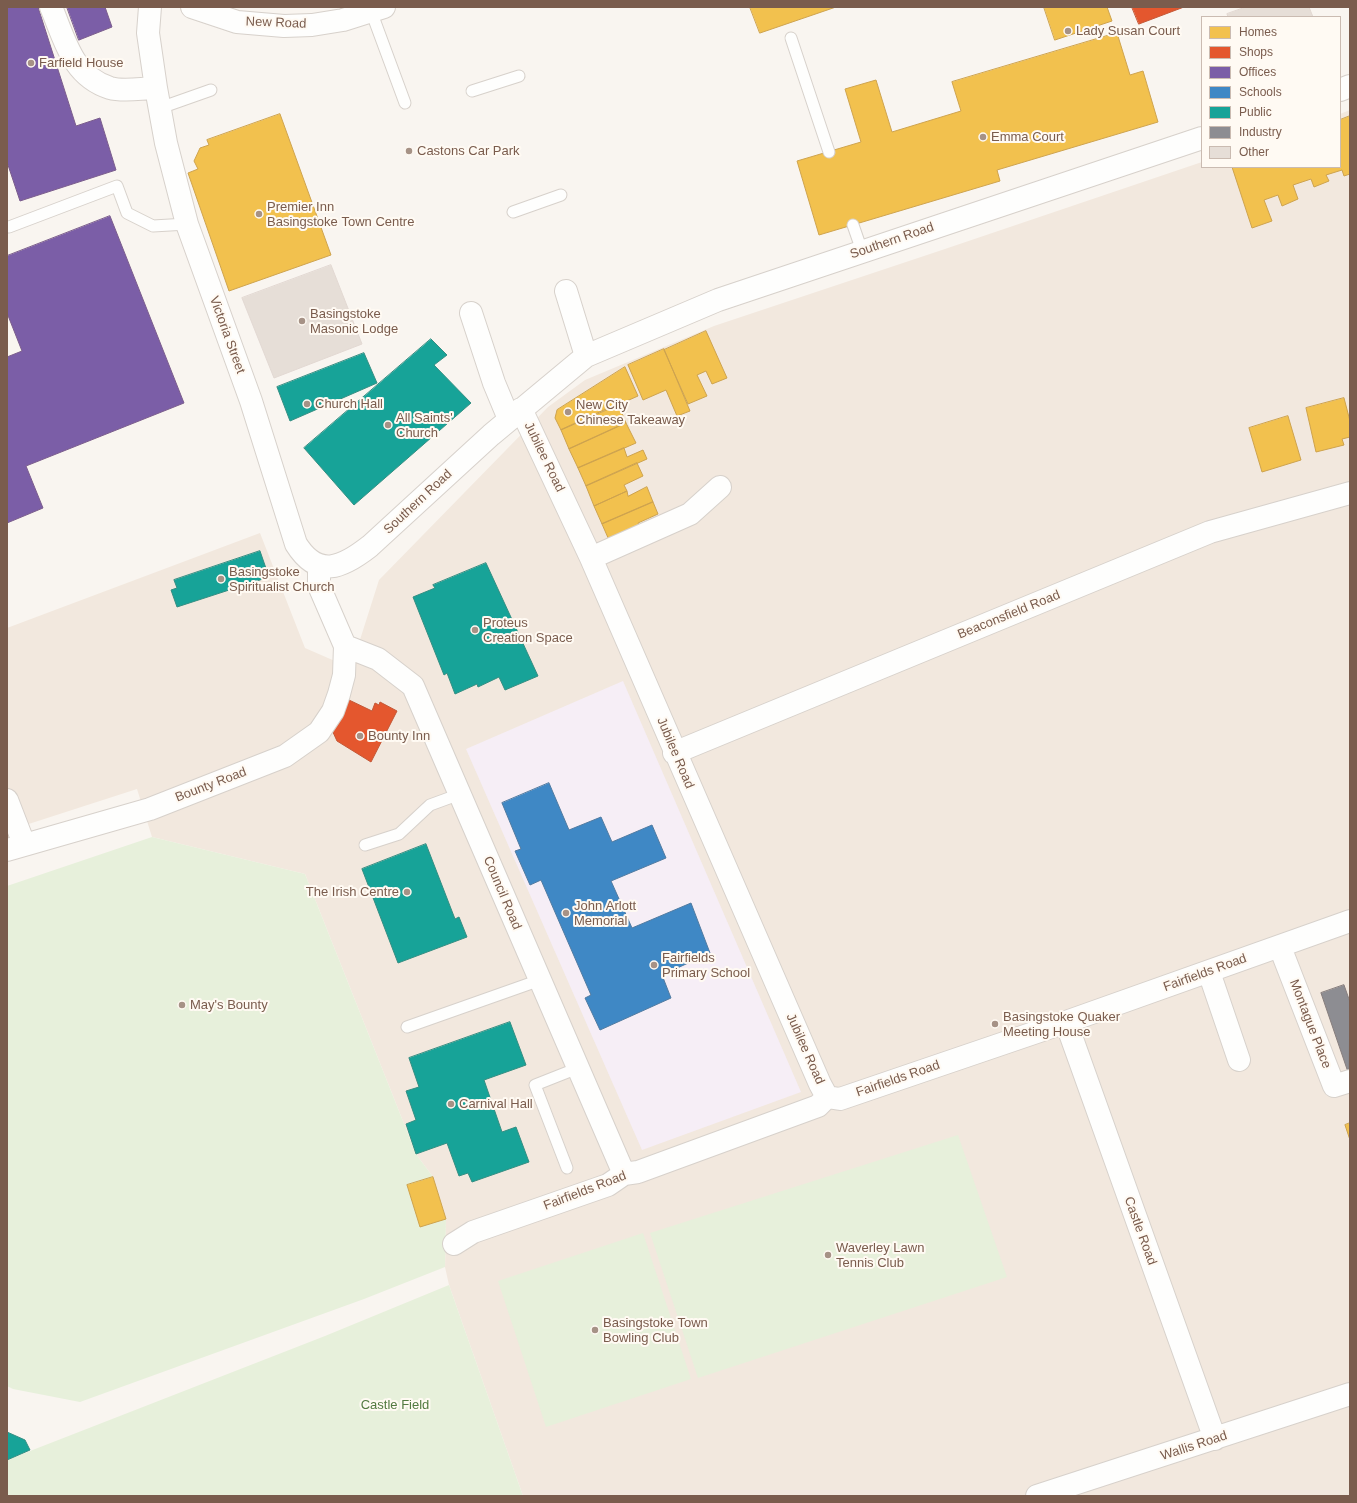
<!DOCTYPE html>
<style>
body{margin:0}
#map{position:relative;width:1357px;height:1503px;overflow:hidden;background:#f9f5f0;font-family:Arial,sans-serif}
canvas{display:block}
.frame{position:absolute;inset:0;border:8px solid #7a5c4d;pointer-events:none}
.legend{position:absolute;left:1201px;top:16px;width:140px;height:152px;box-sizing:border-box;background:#fffaf3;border:1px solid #cabbb1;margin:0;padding:5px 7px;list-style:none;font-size:12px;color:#7a5c4d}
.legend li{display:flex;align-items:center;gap:8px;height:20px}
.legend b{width:20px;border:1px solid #cabbb1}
</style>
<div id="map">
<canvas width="1357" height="1503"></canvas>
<div class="frame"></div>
<ul class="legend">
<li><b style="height:11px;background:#f2c14e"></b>Homes</li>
<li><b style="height:11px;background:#e4572e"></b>Shops</li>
<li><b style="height:11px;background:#7b5ea7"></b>Offices</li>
<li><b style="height:11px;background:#3f88c5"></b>Schools</li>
<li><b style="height:11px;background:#17a398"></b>Public</li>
<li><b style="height:11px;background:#8d8d92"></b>Industry</li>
<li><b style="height:11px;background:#e6ded7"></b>Other</li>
</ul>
</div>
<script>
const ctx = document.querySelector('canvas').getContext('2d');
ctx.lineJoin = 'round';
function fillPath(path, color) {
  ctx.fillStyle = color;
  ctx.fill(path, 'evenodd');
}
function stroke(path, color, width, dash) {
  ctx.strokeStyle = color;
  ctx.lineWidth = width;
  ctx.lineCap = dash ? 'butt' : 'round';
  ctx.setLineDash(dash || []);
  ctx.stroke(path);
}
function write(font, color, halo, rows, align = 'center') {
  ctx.font = font + ' Arial,sans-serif';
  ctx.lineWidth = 4;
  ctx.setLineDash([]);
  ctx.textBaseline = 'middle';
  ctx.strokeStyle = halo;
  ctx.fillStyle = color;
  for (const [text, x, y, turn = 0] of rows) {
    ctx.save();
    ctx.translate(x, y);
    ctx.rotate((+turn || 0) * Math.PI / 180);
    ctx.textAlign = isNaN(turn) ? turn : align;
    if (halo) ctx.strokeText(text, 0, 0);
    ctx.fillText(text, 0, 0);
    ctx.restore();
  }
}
const residential = new Path2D(`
 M 1350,110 L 1350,1496 L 523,1496 L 449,1285 L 445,1267 L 446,1219 L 433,1177 L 416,1154 L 305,874 L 152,837 L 137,789 L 7,831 L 7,628 L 260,533 L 305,648 L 351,668 L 379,580 L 548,407 L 585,380 L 714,326 L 939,251 L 1202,162 L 1202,167 L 1340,167 L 1340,114 Z`);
const education = new Path2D(`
 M 623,681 L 801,1092 L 642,1150 L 466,749 Z`);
const green = new Path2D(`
 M 152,837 L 305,874 L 416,1154 L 433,1177 L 446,1219 L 445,1267 L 364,1299 L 80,1402 L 13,1389 L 7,1386 L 7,886 Z
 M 958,1135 L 1007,1277 L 698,1378 L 650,1233 Z
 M 643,1233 L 691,1379 L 546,1427 L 498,1281 Z
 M 449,1285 L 523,1496 L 7,1496 L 7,1460 L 325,1336 Z`);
const homes = new Path2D(`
 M 750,7 L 836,7 L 760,33 Z
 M 1044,7 L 1107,7 L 1112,21 L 1055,40 Z
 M 1117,33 L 1130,75 L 1143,71 L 1158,122 L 997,170 L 1000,181 L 819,235 L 797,161 L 861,142 L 845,89 L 876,80 L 892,132 L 961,111 L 952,82 Z
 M 280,114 L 331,255 L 229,291 L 188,173 L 198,169 L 194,161 L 200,148 L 209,145 L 207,140 Z
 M 1350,116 L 1350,174 L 1344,176 L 1342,170 L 1326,175 L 1329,181 L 1314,187 L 1311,179 L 1293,185 L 1298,199 L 1282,206 L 1278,195 L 1264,200 L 1272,221 L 1252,228 L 1232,167 L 1340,167 L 1340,120 Z
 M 706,331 L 727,378 L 712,384 L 706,371 L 697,375 L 707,396 L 688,404 L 664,350 Z
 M 664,349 L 690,411 L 677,416 L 666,390 L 643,400 L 628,365 Z
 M 625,367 L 638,396 L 561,430 L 555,418 L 557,410 Z
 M 1344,398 L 1350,421 L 1350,437 L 1342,439 L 1344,445 L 1316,452 L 1306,408 Z
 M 618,404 L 626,423 L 569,449 L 561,430 Z
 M 1288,416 L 1301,460 L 1262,472 L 1249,428 Z
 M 626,423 L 636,443 L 578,468 L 569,449 Z
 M 624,448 L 627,457 L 643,450 L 647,459 L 586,486 L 578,468 Z
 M 637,463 L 643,476 L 624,485 L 627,491 L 594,506 L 586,486 Z
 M 647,487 L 653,502 L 602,524 L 594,506 L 627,491 L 628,496 Z
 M 653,502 L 658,514 L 638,523 L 640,527 L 609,540 L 602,524 Z
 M 1350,1123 L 1350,1140 L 1345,1125 Z
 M 433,1177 L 446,1219 L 420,1227 L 407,1185 Z`);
const shops = new Path2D(`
 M 1132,7 L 1184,7 L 1139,24 Z
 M 349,700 L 372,711 L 375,703 L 379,705 L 380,702 L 397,711 L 371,762 L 337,741 L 332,730 Z`);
const offices = new Path2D(`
 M 7,7 L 38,7 L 76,126 L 100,118 L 116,170 L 20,201 L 7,162 Z
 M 67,7 L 105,7 L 112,27 L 79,40 Z
 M 110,216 L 184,403 L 26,466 L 43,508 L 7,523 L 7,357 L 22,351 L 7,313 L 7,256 Z`);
const schools = new Path2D(`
 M 549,783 L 569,830 L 601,817 L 612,842 L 652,825 L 666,858 L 611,881 L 632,928 L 691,903 L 710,953 L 662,975 L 671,998 L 600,1030 L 585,998 L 591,995 L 541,880 L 530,885 L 515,851 L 521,849 L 502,803 Z`);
const public = new Path2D(`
 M 431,339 L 447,355 L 434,365 L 471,403 L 354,505 L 304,448 Z
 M 364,353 L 377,383 L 290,421 L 277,387 Z
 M 260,551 L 269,577 L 177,607 L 171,590 L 177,588 L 174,580 Z
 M 486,563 L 538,676 L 505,690 L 499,677 L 478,687 L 477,684 L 455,694 L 447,673 L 444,675 L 413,597 L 435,588 L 433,585 Z
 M 426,844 L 455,919 L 459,917 L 467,937 L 398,963 L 362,869 Z
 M 510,1022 L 526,1065 L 484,1080 L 502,1132 L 516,1127 L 529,1162 L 472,1182 L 468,1173 L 459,1176 L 447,1143 L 416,1154 L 406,1124 L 416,1120 L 406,1091 L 419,1087 L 409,1058 Z
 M 7,1432 L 25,1440 L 30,1450 L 7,1460 Z`);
const industry = new Path2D(`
 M 1344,985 L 1350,1002 L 1349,1075 L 1321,993 Z`);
const building = new Path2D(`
 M 1246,7 L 1309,7 L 1313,17 L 1228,17 L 1227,14 Z
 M 331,265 L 362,344 L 274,378 L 242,298 Z`);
const service = new Path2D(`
 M 371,11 L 405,103
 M 791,38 L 829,152
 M 472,91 L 519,76
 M 160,108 L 211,90
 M 513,212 L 561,195
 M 853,225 L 862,251
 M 9,227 L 117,186 L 127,213 L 153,226 L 187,224
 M 365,845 L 399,834 L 430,805 L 460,794
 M 407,1027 L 540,980
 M 567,1168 L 535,1085 L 578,1068`);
const minor = new Path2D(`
 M 51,7 C 65,40 72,76 110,88 C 124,92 142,88 156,88
 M 150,7 L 148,33 L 156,88 L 166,143 L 187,224 L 251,401 L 296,544 C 318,579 342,568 370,546 L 491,435 L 586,356 L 718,300 L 1202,138
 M 1340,90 L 1350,86
 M 566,291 L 586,356
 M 471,313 L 494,383 L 509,419
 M 521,409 L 591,558 L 820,1084 L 827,1097
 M 591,558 L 690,514 L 720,487
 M 345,646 L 378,659 L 413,686 L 624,1174
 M 674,753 L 1210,532 L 1350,493
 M 7,800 L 24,844
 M 7,850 L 150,809 L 285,756 L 319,732 L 333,711 L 339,694 L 344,675 L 345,646 L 319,586 L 319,565
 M 1280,947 L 1334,1086 L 1350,1081
 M 1209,972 L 1239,1060
 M 1066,1022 L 1215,1439
 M 454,1244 L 473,1232 L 608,1185 L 624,1174 L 638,1172 L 818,1106 L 827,1097 L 840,1099 L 1066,1022 L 1350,921
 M 1037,1496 L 1350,1394`);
const tertiary = new Path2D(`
 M 192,7 L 237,22 L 284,26 L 312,25 L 343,20 L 384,7`);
const markers = [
 [1068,31,4,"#a69286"],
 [31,63,4,"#a69286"],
 [983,137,4,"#a69286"],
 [409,151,4,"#a69286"],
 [259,214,4,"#a69286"],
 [302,321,4,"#a69286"],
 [307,404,4,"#a69286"],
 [568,412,4,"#a69286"],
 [388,425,4,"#a69286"],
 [221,579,4,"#a69286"],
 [475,630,4,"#a69286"],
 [360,736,4,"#a69286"],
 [407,892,4,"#a69286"],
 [566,913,4,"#a69286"],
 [654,965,4,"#a69286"],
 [182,1005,4,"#a69286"],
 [995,1024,4,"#a69286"],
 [451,1104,4,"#a69286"],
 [828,1255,4,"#a69286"],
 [595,1330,4,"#a69286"]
];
const streetNames = [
 ["New Road",276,23,2],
 ["Southern Road",892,241,-19],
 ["Victoria Street",227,335,70],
 ["Jubilee Road",544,457,64],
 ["Southern Road",418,502,-43],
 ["Beaconsfield Road",1009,615,-22],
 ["Jubilee Road",675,753,67],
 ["Bounty Road",211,785,-21],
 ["Council Road",502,893,67],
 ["Fairfields Road",1205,973,-20],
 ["Montague Place",1310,1024,69],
 ["Jubilee Road",805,1049,66],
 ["Fairfields Road",898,1079,-19],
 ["Fairfields Road",585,1191,-21],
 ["Castle Road",1140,1231,70],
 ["Wallis Road",1194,1446,-18]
];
const poiNames = [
 ["Lady Susan Court",1076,31],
 ["Farfield House",39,63],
 ["Emma Court",991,137],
 ["Castons Car Park",417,151],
 ["Premier Inn",267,207],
 ["Basingstoke Town Centre",267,222],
 ["Basingstoke",310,314],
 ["Masonic Lodge",310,329],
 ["Church Hall",315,404],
 ["New City",576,405],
 ["Chinese Takeaway",576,420],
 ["All Saints'",396,418],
 ["Church",396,433],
 ["Basingstoke",229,572],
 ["Spiritualist Church",229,587],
 ["Proteus",483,623],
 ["Creation Space",483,638],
 ["Bounty Inn",368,736],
 ["The Irish Centre",399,892,"right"],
 ["John Arlott",574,906],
 ["Memorial",574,921],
 ["Fairfields",662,958],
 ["Primary School",662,973],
 ["May's Bounty",190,1005],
 ["Basingstoke Quaker",1003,1017],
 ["Meeting House",1003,1032],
 ["Carnival Hall",459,1104],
 ["Waverley Lawn",836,1248],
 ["Tennis Club",836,1263],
 ["Basingstoke Town",603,1323],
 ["Bowling Club",603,1338]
];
const parkNames = [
 ["Castle Field",395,1405]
];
fillPath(residential, '#f2e8de');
fillPath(education, '#f6eef6');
fillPath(green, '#e7f0db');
fillPath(homes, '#f2c14e');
stroke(homes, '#cea34e', 1);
fillPath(shops, '#e4572e');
stroke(shops, '#c45837', 1);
fillPath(offices, '#7b5ea7');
stroke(offices, '#7b5d8c', 1);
fillPath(schools, '#3f88c5');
stroke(schools, '#517ba1', 1);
fillPath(public, '#17a398');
stroke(public, '#358e82', 1);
fillPath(industry, '#8d8d92');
stroke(industry, '#877e7d', 1);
fillPath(building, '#e6ded7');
stroke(building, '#e2d8d2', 1);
stroke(service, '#d7d1cb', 13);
stroke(minor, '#d7d1cb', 24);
stroke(tertiary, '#d7d1cb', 24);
stroke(service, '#fefefd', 11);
stroke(minor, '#fefefd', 22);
stroke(tertiary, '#fefefd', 22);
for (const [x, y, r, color] of markers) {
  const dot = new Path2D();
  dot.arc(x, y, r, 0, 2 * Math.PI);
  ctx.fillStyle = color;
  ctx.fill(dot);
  stroke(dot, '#fffaf3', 1.5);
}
write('13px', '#7a5c4d', '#fffaf3', streetNames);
write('13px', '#7a5c4d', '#fffaf3', poiNames, 'left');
write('13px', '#537a41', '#fffaf3', parkNames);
</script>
